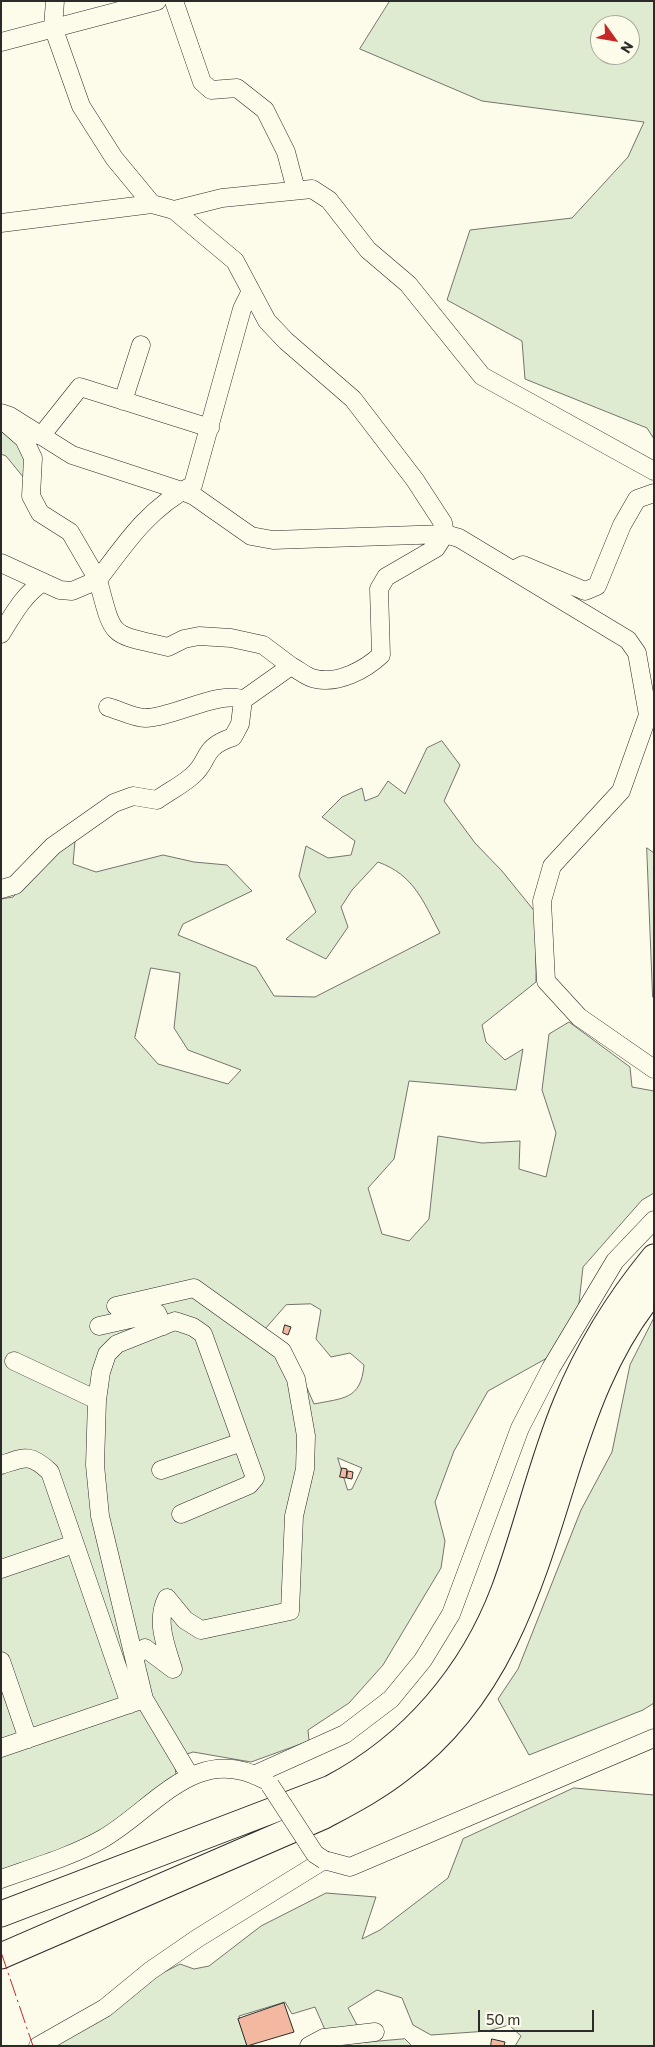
<!DOCTYPE html>
<style>
body{margin:0}
#map{position:relative;width:655px;height:2047px;overflow:hidden;background:#fdfbea;font-family:Commissioner,sans-serif}
canvas{display:block}
.frame{position:absolute;inset:0;border:2px solid #2b2b2b;pointer-events:none}
.north{position:absolute;left:590px;top:15px;width:50px;height:50px;box-sizing:border-box;background:#fdfbea;border:1px solid #a9a89e;border-radius:50%;rotate:122deg;font-size:14px;font-weight:700;line-height:20px;text-align:center;color:#2b2b2b}
.north::after{content:'';display:block;margin:auto;width:18px;height:22px;background:#c62828;clip-path:polygon(50% 0,100% 100%,50% 72%,0 100%)}
.scale{position:absolute;left:478px;top:2010px;width:116px;height:22px;box-sizing:border-box;border:2px solid #2b2b2b;border-top:0;padding-left:6px;font-size:15px;line-height:18px;white-space:nowrap;color:#2b2b2b;-webkit-text-stroke:4px #fdfbea;paint-order:stroke}
</style>
<div id="map">
<canvas width="655" height="2047"></canvas>
<div class="frame"></div>
<div class="north">N</div>
<div class="scale">50 m</div>
</div>
<script>
const ctx = document.querySelector('canvas').getContext('2d');
ctx.lineJoin = 'round';
function fillPath(path, color) {
  ctx.fillStyle = color;
  ctx.fill(path, 'evenodd');
}
function stroke(path, color, width, dash) {
  ctx.strokeStyle = color;
  ctx.lineWidth = width;
  ctx.lineCap = dash ? 'butt' : 'round';
  ctx.setLineDash(dash || []);
  ctx.stroke(path);
}
const green = new Path2D(`
 M 390,1 L 654,1 L 654,439 L 647,428 L 525,379 L 522,341 L 447,300 L 470,230 L 572,218 L 628,157 L 644,122 L 482,101 L 360,49 ZM 600,25 L 630,25 L 630,55 L 600,55 Z
 M 1,431 C 22,446 27,452 24,478 L 6,456 L 1,454 Z
 M 442,741 L 460,765 L 444,801 L 475,843 L 502,871 L 536,913 L 536,982 L 482,1025 L 486,1042 L 505,1060 L 523,1049 L 516,1090 L 409,1081 L 394,1159 L 368,1188 L 382,1234 L 409,1241 L 429,1219 L 438,1136 L 482,1143 L 520,1141 L 519,1169 L 546,1177 L 556,1133 L 542,1090 L 549,1034 L 569,1022 L 630,1067 L 632,1087 L 654,1091 L 654,1193 L 642,1200 L 583,1267 L 578,1312 L 556,1353 L 488,1391 L 454,1451 L 435,1502 L 445,1541 L 441,1568 L 383,1665 L 349,1703 L 308,1730 L 309,1741 L 251,1762 L 193,1752 L 187,1754 L 175,1766 L 176,1775 L 107,1829 L 82,1842 L 1,1872 L 1,899 L 13,897 L 57,852 L 75,841 L 73,864 L 96,872 L 163,855 L 194,862 L 227,865 L 252,891 L 183,924 L 178,935 L 256,967 L 274,996 L 315,997 L 440,933 C 423,901 414,875 378,862 L 352,890 L 341,907 L 348,927 L 326,959 L 286,939 L 316,912 L 299,876 L 306,846 L 328,858 L 351,855 L 355,841 L 322,817 L 342,797 L 362,788 L 365,801 L 378,796 L 388,781 L 405,794 L 427,748 ZM 151,968 L 180,973 L 174,1028 L 188,1050 L 241,1070 L 228,1084 L 158,1064 L 135,1038 ZM 311,1304 L 321,1310 L 316,1339 L 331,1357 L 350,1353 L 364,1365 C 361,1400 343,1398 314,1404 L 288,1345 L 265,1329 L 286,1305 ZM 338,1458 L 362,1468 L 352,1489 L 348,1490 Z
 M 647,848 L 654,853 L 654,997 L 653,997 Z
 M 654,1318 L 654,1703 L 643,1710 L 529,1755 L 498,1699 L 518,1669 L 581,1510 L 612,1452 L 630,1365 Z
 M 574,1788 L 654,1795 L 654,2046 L 515,2046 L 521,2036 L 509,2025 L 488,2031 L 431,2035 L 413,2025 L 402,1998 L 377,1990 L 348,2008 L 358,2027 L 326,2032 L 315,2007 L 292,2014 L 285,2002 L 239,2016 L 247,2046 L 48,2046 L 151,1979 L 180,1964 L 194,1969 L 209,1966 L 261,1926 L 326,1893 L 376,1897 L 362,1939 L 380,1930 L 448,1878 L 463,1839 Z
 M 405,2039 L 412,2046 L 324,2046 Z`);
const building = new Path2D(`
 M 285,1325 L 291,1327 L 288,1335 L 283,1333 Z
 M 342,1468 L 347,1469 L 346,1478 L 340,1477 Z
 M 348,1471 L 353,1472 L 352,1479 L 347,1478 Z
 M 284,2003 L 294,2032 L 247,2046 L 238,2019 Z
 M 492,2039 L 505,2042 L 504,2046 L 491,2046 Z`);
const minor = new Path2D(`
 M 55,1 L 53,27 L 81,106 L 114,158 L 152,204
 M 174,1 L 202,82 L 211,90 L 237,88 L 265,110 L 286,152 L 296,190
 M 1,42 L 157,1
 M 174,210 L 222,198 L 312,189 L 329,200 L 368,250 L 408,284 L 482,376 L 654,471
 M 1,223 L 152,204 L 174,210 L 235,261 L 267,321 L 286,341 L 353,399 L 415,480 L 443,523 L 445,534 L 436,548 L 386,577 L 379,589 L 381,655 C 365,670 338,684 316,679 C 307,678 299,670 291,666 L 243,700 L 240,724 L 233,737 C 200,748 211,760 192,776 C 182,785 168,792 157,800 L 133,796 L 114,803 L 53,846 L 15,885 L 1,889
 M 251,291 L 242,309 L 193,485 C 149,508 127,541 98,580 C 114,640 109,633 168,647 L 184,639 L 199,636 L 231,638 L 263,645 L 291,666
 M 123,401 L 141,345
 M 1,413 L 10,416 L 72,455 L 182,491 L 194,496 L 251,536 L 273,540 L 445,534 L 459,538 L 628,640 L 637,653 L 648,715 L 621,791 L 552,866 L 542,901 L 546,981 L 579,1017 L 654,1069
 M 41,436 L 80,387 L 210,428
 M 1,563 L 60,590 L 72,591 L 98,580 L 70,532 L 40,513 L 31,496 L 33,458 L 24,439 L 8,425
 M 517,568 L 523,565 L 585,591 L 597,586 L 622,525 L 637,499 L 654,493
 M 1,634 C 13,615 23,595 43,582
 M 108,707 C 119,710 134,718 145,718 C 172,718 222,689 243,700
 M 116,1306 L 194,1288 L 282,1351 L 296,1379 L 306,1436 L 305,1469 L 294,1516 L 290,1611 L 201,1630 L 185,1620 L 167,1598 C 155,1621 166,1646 173,1669 L 145,1648 L 134,1657
 M 99,1326 L 157,1313 L 163,1326
 M 14,1361 L 97,1400
 M 1,1465 C 25,1457 30,1453 50,1472 L 130,1704
 M 161,1470 L 242,1442
 M 181,1514 L 249,1485 L 255,1478 L 203,1334 L 193,1327 L 175,1321 L 117,1344 L 107,1354 L 101,1372 L 97,1400 L 95,1465 L 100,1516 L 144,1699 L 190,1776
 M 1,1569 L 74,1544
 M 1,1661 L 28,1739
 M 1,1748 L 141,1700
 M 254,1775 L 345,1734 L 391,1699 L 423,1660 L 451,1614 L 520,1428 L 551,1368 L 615,1261 L 654,1220
 M 1,1879 C 35,1867 73,1856 104,1838 C 155,1808 197,1742 265,1780
 M 38,2046 L 105,2008 L 150,1971 L 198,1938 L 324,1860 L 350,1867 L 654,1738
 M 309,2046 L 324,2038 L 375,2032`);
const highway = new Path2D(`
 M 1,1914 L 331,1788 C 412,1745 472,1675 504,1590 C 527,1528 541,1463 566,1403 C 588,1349 617,1302 654,1257
 M 1,1956 L 324,1816 C 350,1802 377,1788 401,1769 C 496,1699 529,1591 562,1484 C 583,1416 607,1346 654,1290`);
const minorBridge = new Path2D(`
 M 270,1785 L 315,1854 L 324,1860`);
const power = new Path2D(`
 M 1,1952 L 33,2046`);
fillPath(green, '#deebd1');
stroke(green, '#74746e', 1);
fillPath(building, '#f2b8a0');
stroke(building, '#2b2b2b', 1);
stroke(minor, '#2b2b2b', 19);
stroke(highway, '#2b2b2b', 27);
stroke(minor, '#fdfbea', 18);
stroke(highway, '#fdfbea', 25);
stroke(minorBridge, '#2b2b2b', 19, []);
stroke(minorBridge, '#fdfbea', 18);
stroke(power, '#c62828', 1, [18, 4, 2.5, 4]);
</script>
